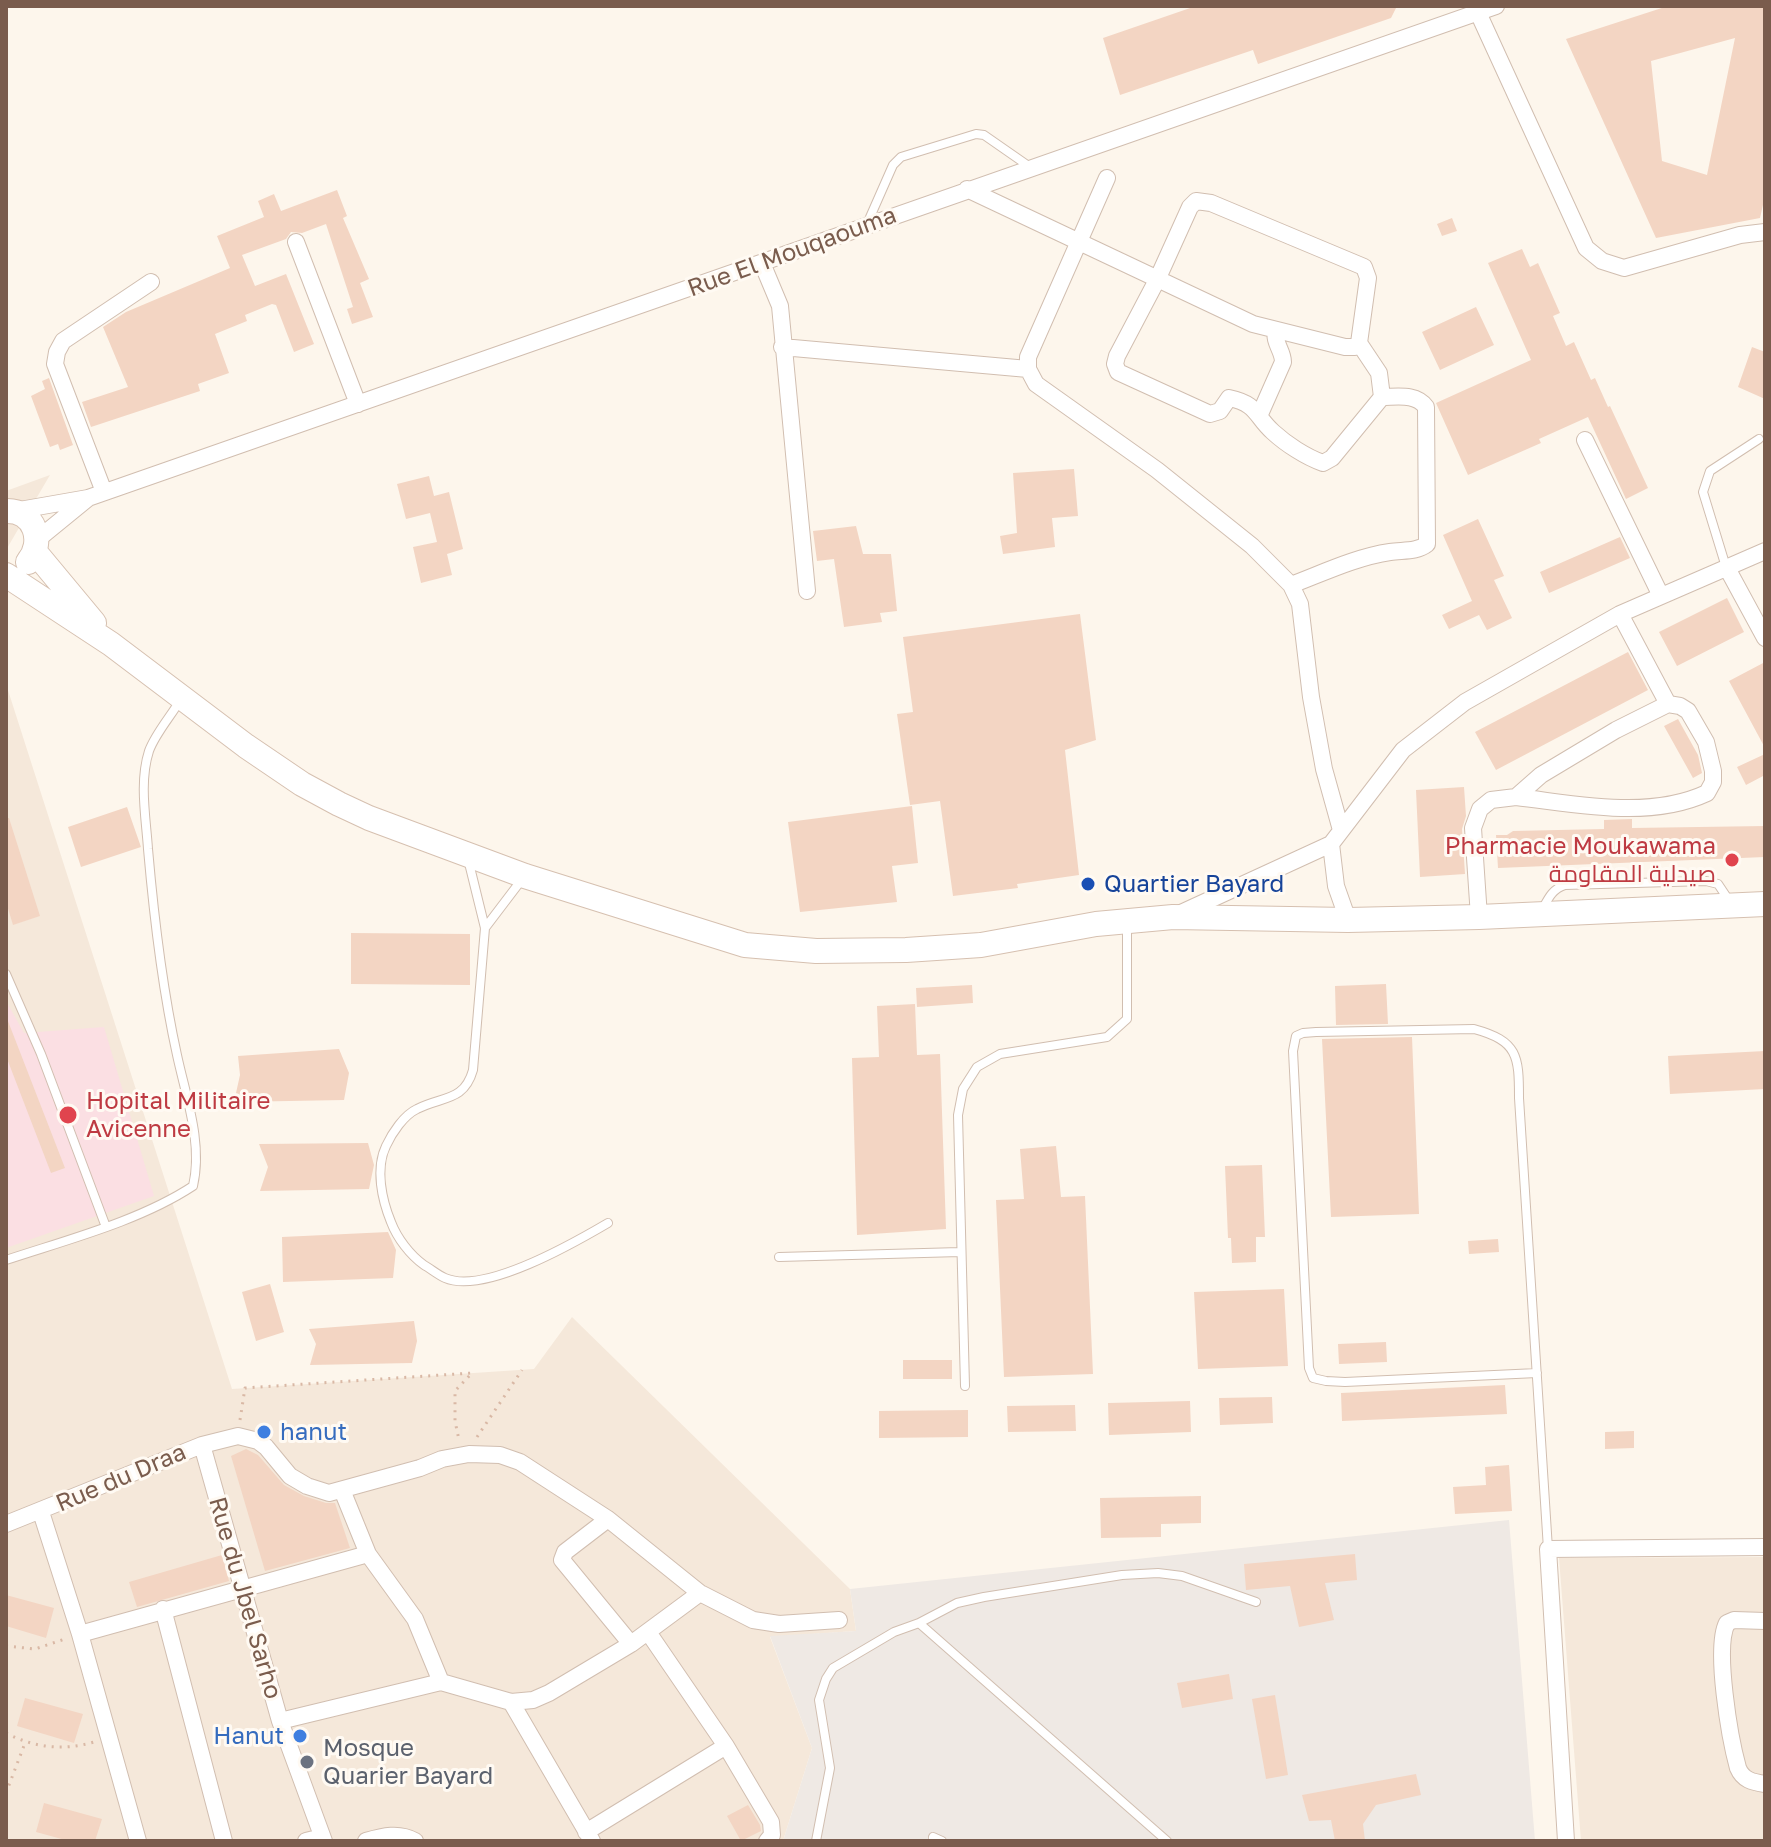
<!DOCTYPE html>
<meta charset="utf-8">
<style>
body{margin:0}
#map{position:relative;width:1771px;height:1847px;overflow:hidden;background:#fdf6ec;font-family:"Golos Text",sans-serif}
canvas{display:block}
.frame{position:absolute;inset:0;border:8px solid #7a5c4d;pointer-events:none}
</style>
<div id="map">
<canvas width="1771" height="1847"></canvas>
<div class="frame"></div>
</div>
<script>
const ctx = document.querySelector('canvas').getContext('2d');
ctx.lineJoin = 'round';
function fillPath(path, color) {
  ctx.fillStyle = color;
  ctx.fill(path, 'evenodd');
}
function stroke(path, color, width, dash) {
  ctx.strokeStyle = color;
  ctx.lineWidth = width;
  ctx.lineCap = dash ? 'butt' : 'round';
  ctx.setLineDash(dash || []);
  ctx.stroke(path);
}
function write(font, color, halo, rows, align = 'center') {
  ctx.font = font + ' "Golos Text",Cairo,sans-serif';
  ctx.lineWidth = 6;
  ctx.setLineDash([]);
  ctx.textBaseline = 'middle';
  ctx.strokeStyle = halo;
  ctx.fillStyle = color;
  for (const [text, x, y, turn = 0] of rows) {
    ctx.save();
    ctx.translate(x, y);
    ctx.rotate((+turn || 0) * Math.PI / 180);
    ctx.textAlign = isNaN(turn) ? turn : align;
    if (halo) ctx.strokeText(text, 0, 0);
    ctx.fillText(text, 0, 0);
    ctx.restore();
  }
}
const residential = new Path2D(`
 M 50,475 L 6,550 L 6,491 Z
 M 6,684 L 232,1389 L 534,1369 L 572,1317 L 850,1589 L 856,1631 L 770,1637 L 812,1748 L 783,1841 L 6,1841 Z
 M 1765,1557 L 1765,1841 L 1581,1841 L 1559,1558 Z`);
const industrial = new Path2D(`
 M 1509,1520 L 1535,1841 L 783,1841 L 812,1748 L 770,1636 L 856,1631 L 850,1589 Z`);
const medical = new Path2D(`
 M 6,1001 L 24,1033 L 104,1027 L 154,1196 L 6,1248 Z`);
const building = new Path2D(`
 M 1196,6 L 1397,6 L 1391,18 L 1258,64 L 1253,50 L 1120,95 L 1103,38 Z
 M 1668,6 L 1765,6 L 1765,196 L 1760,218 L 1656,238 L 1566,39 ZM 1735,38 L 1707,175 L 1662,161 L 1651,61 Z
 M 337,190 L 347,216 L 343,218 L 369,279 L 360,283 L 373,317 L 352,324 L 347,309 L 353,307 L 326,224 L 302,233 L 291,232 L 286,239 L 242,255 L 255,286 L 286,274 L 314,344 L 294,352 L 276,305 L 272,304 L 245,315 L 247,321 L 215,334 L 229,373 L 198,384 L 200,391 L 91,427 L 82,402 L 128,387 L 103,327 L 126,312 L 230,268 L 217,236 L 264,217 L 258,201 L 274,194 L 281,211 Z
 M 1452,218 L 1457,231 L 1442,236 L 1437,224 Z
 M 1522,249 L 1530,267 L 1538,263 L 1560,313 L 1553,316 L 1566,346 L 1574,342 L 1591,380 L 1595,378 L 1608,407 L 1610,406 L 1648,488 L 1626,499 L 1588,417 L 1539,439 L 1541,443 L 1468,475 L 1436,403 L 1531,360 L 1488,263 Z
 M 1476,307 L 1494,345 L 1440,370 L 1422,332 Z
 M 1752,347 L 1765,352 L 1765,399 L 1738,387 Z
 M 49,378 L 73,445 L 60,450 L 58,444 L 50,447 L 31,396 L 45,389 L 42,381 Z
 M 1074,469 L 1078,516 L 1052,518 L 1055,547 L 1003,554 L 1000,536 L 1017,533 L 1013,473 Z
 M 429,476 L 434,496 L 449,492 L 463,549 L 447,554 L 452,575 L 421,583 L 413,547 L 437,542 L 430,513 L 406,519 L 397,484 Z
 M 1478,519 L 1504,576 L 1494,580 L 1512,618 L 1487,630 L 1479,615 L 1449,629 L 1442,615 L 1472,601 L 1443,535 Z
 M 856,526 L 863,554 L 891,554 L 897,611 L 880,613 L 882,622 L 844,627 L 834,559 L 817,561 L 813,531 Z
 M 1620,537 L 1630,558 L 1549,593 L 1540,572 Z
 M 1727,598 L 1744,632 L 1677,666 L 1659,632 Z
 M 1080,614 L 1096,740 L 1065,750 L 1079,875 L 1017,884 L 1018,888 L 953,896 L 940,801 L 910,805 L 897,714 L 913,712 L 903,637 Z
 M 1628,652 L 1648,690 L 1496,770 L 1475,732 Z
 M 1765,662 L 1765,748 L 1729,681 Z
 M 1678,719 L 1698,755 L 1702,773 L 1693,778 L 1664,726 Z
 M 1765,754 L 1765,775 L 1746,785 L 1737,767 Z
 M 1464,787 L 1466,816 L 1462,829 L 1465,874 L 1420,877 L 1416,790 Z
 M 912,806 L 918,863 L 892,866 L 897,902 L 800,912 L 788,822 Z
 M 127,807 L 141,847 L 81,867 L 68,827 Z
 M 6,818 L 9,818 L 40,916 L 13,925 L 6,902 Z
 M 1632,819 L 1632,828 L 1765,826 L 1765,857 L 1498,868 L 1496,835 L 1507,835 L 1513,831 L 1604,829 L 1604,820 Z
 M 351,933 L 470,934 L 470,985 L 351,984 Z
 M 1386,984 L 1388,1024 L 1336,1025 L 1335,986 Z
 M 972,985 L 973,1003 L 917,1007 L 916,988 Z
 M 915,1004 L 917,1055 L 940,1054 L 946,1229 L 857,1235 L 852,1058 L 879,1057 L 877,1006 Z
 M 6,1016 L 65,1168 L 51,1173 L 6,1056 Z
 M 1412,1037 L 1419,1214 L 1331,1217 L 1322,1039 Z
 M 339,1049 L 349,1073 L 344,1100 L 234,1102 L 240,1075 L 238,1056 Z
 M 1765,1051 L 1765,1089 L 1670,1094 L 1668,1056 Z
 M 368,1143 L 374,1165 L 369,1189 L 260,1191 L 268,1167 L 259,1144 Z
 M 1056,1146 L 1061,1197 L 1085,1196 L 1093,1374 L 1004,1377 L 996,1200 L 1024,1199 L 1020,1149 Z
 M 1262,1165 L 1265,1237 L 1256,1237 L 1256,1262 L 1232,1263 L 1231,1238 L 1228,1238 L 1225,1166 Z
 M 388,1232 L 396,1250 L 393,1278 L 283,1282 L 282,1237 Z
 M 1498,1239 L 1499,1252 L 1469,1254 L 1468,1241 Z
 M 270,1284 L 284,1332 L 256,1341 L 242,1292 Z
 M 1284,1289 L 1288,1366 L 1198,1369 L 1194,1292 Z
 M 414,1321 L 417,1341 L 412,1363 L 310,1365 L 316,1344 L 309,1329 Z
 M 1386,1342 L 1387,1362 L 1339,1364 L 1338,1344 Z
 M 903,1360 L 952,1360 L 952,1379 L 903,1379 Z
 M 1505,1385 L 1507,1414 L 1342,1421 L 1341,1393 Z
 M 1272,1397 L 1273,1423 L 1220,1425 L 1219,1398 Z
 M 1190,1401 L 1191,1432 L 1109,1435 L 1108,1403 Z
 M 1075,1405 L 1076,1431 L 1008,1432 L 1007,1406 Z
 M 968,1410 L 968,1437 L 879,1438 L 879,1411 Z
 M 1634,1431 L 1634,1448 L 1605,1449 L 1605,1432 Z
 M 246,1449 L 258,1455 L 284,1485 L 304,1496 L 326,1503 L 335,1503 L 350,1548 L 265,1571 L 231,1456 Z
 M 1509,1465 L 1512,1511 L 1455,1514 L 1453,1487 L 1486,1485 L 1485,1467 Z
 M 1201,1496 L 1201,1523 L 1161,1524 L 1161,1537 L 1101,1538 L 1100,1498 Z
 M 1355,1554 L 1357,1580 L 1325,1583 L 1334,1620 L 1299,1627 L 1290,1586 L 1246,1590 L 1244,1564 Z
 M 222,1555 L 229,1581 L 137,1607 L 129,1582 Z
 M 6,1595 L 54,1608 L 46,1638 L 6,1626 Z
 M 1229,1674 L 1233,1699 L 1182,1708 L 1177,1683 Z
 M 1275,1695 L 1288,1775 L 1266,1779 L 1252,1699 Z
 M 25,1698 L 83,1714 L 74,1743 L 17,1726 Z
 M 1416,1774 L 1421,1795 L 1376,1805 L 1363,1824 L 1365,1841 L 1335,1841 L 1331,1820 L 1309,1821 L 1302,1795 Z
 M 44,1803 L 102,1819 L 95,1841 L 69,1841 L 36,1832 Z
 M 748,1805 L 760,1825 L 761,1831 L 741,1841 L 727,1816 Z`);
const path = new Path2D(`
 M 240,1420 L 245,1388 L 472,1373 L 455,1391 L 455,1421 L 459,1440
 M 477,1437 L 522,1370
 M 6,1646 L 35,1649 L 65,1639
 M 6,1733 C 35,1748 63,1751 94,1742
 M 6,1793 L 25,1743`);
const service = new Path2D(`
 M 867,224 L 893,165 L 901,157 L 976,134 L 984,135 L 1030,167
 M 1726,567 L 1703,492 L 1710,471 L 1759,439
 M 468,859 L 485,928 L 473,1070 C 464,1102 442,1096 417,1109 C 404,1115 392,1133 386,1146 C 375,1169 382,1200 391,1222 C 397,1238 410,1255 424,1265 C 431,1269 438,1275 445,1278 C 484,1295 574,1243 608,1223
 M 1542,910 C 1548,899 1552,889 1565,885 L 1706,881 L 1718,884 L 1730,902
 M 485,928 L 523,878
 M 6,974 L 41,1054 L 106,1227
 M 779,1257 L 960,1252
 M 6,1260 C 66,1240 140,1221 193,1186 C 203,1143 186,1097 177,1055 C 162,987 154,918 148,849 C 146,818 139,782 149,751 C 155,734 171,716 181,699
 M 1537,1373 L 1345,1382 L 1326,1381 L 1313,1378 L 1309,1368 L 1293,1051 L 1296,1036 L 1303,1033 L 1316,1032 L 1474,1029 C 1518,1041 1519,1056 1519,1098 L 1548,1549
 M 965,1386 L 958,1115 L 963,1089 L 977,1067 L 1000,1054 L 1107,1037 L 1127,1019 L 1127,925
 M 919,1623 L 1167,1841
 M 933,1837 L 942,1841
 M 816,1841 L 830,1768 L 819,1700 L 826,1679 L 833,1668 L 894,1632 L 919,1623 L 957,1603 L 984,1597 L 1122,1575 L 1158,1573 L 1182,1576 L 1256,1602`);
const minor = new Path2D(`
 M 1475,6 L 1586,248 L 1602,261 L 1624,268 L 1740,235 L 1765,232
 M 1107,178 L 1028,357 L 1028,369 L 1036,384 L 1157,470 L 1252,546 L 1291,585 L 1300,604 L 1311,697 L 1324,769 L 1341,830
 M 967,189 L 1253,324 L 1345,347 L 1355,347 L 1359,343
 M 296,242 L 358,404
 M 762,263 L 780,306 L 807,591
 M 782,347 L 1028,369
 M 1260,414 L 1283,362 C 1283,350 1273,343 1276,330
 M 1585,440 L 1661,596
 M 104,492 L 55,364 L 57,352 L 63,341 L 151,282
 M 14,511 L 88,498 L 1496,6
 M 38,539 L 87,499
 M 1727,568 L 1765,638
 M 1291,585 C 1323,573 1356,557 1390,552 C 1403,550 1417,552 1427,544 L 1426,407 C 1416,393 1397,397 1382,397 L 1332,458 L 1323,463 C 1306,457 1286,444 1273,432 C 1255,416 1258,404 1229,398 L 1220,411 L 1210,414 L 1118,372 L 1115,364 L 1117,356 L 1157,280 L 1190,207 L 1196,201 L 1211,203 L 1364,267 L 1368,278 L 1359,343 L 1379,373 L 1382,397
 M 1620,614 L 1668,704
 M 1331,844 L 1336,886 L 1348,920
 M 1181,913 L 1331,844 L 1403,750 L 1465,702 L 1620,614 L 1765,551
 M 1479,917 L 1473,828 L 1480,809 L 1491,800 L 1516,797 L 1541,775 L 1616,730 L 1668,704 L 1680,706 L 1688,711 L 1706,742 L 1713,771 L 1713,782 L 1707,793 C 1649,820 1578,804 1516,797
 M 202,1445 L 280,1721 L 324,1841
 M 342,1490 L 368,1554 L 415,1619 L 441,1682
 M 41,1512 L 80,1634 L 138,1841
 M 608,1519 L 565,1552 L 562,1560 L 631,1644
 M 6,1524 L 202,1445 L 238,1436 L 258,1441 L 266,1447 L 290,1476 L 307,1486 L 329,1493 L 420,1468 L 442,1459 L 469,1454 L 500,1455 L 520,1462 L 608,1519 L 700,1593 L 753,1620 L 779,1624 L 839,1620
 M 163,1609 L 224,1841
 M 1765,1621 L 1734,1620 L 1727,1623 C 1714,1648 1730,1739 1738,1768 C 1743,1780 1752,1782 1765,1784
 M 648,1632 L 726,1746 L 771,1822 L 772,1835 L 767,1841
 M 80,1634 L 368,1554
 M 511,1702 L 592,1841
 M 280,1721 L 441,1682 L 511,1702 L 533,1700 L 549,1693 L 631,1644 L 700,1593
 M 586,1832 L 726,1746
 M 306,1841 L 322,1837
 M 366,1841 C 383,1836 399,1832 415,1841
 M 1566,1841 L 1548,1549 L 1765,1547`);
const secondary = new Path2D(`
 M 6,511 C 35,510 45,542 28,562
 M 35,552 L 94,623
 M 6,575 L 111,644 L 246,746 L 302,784 L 339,804 L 369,818 L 525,876 L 745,945 L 816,951 L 906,950 L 981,945 L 1096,924 L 1173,917 L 1348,920 L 1479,917 L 1765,904`);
const markers = [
 [1732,860,8,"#e0444e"],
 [1088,884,8,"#1a4fb4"],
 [68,1115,10,"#e0444e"],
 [264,1432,8,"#3f7fe0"],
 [300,1736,8,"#3f7fe0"],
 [307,1762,8,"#6b7280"]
];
const streetNames = [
 ["Rue El Mouqaouma",792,252,-20],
 ["Rue du Draa",121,1478,-23],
 ["Rue du Jbel Sarho",245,1598,74]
];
const healthNames = [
 ["Pharmacie Moukawama",1716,846],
 ["صيدلية المقاومة",1716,874],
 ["Hopital Militaire",86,1101,"left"],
 ["Avicenne",86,1129,"left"]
];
const transitNames = [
 ["Quartier Bayard",1104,884]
];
const shopNames = [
 ["hanut",280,1432],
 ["Hanut",284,1736,"right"]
];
const worshipNames = [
 ["Mosque",323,1748],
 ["Quarier Bayard",323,1776]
];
fillPath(residential, '#f5e8da');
fillPath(industrial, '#efe9e4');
fillPath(medical, '#fbdfe3');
fillPath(building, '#f3d5c3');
stroke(service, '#d1beb0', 10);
stroke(minor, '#d1beb0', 18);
stroke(secondary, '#d6c0b0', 26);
stroke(path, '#d9b8a5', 3, [2, 6]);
stroke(service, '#fff', 8);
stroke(minor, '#fff', 16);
stroke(secondary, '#fff', 24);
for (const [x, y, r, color] of markers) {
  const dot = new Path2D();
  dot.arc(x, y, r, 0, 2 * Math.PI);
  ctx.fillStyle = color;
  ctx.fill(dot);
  stroke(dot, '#fffaf3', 3);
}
write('24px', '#7a5c4d', '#fffaf3', streetNames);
write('24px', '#be3a42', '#fffaf3', healthNames, 'right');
write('24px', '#164399', '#fffaf3', transitNames, 'left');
write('24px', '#366cbe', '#fffaf3', shopNames, 'left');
write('24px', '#5b616d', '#fffaf3', worshipNames, 'left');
</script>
